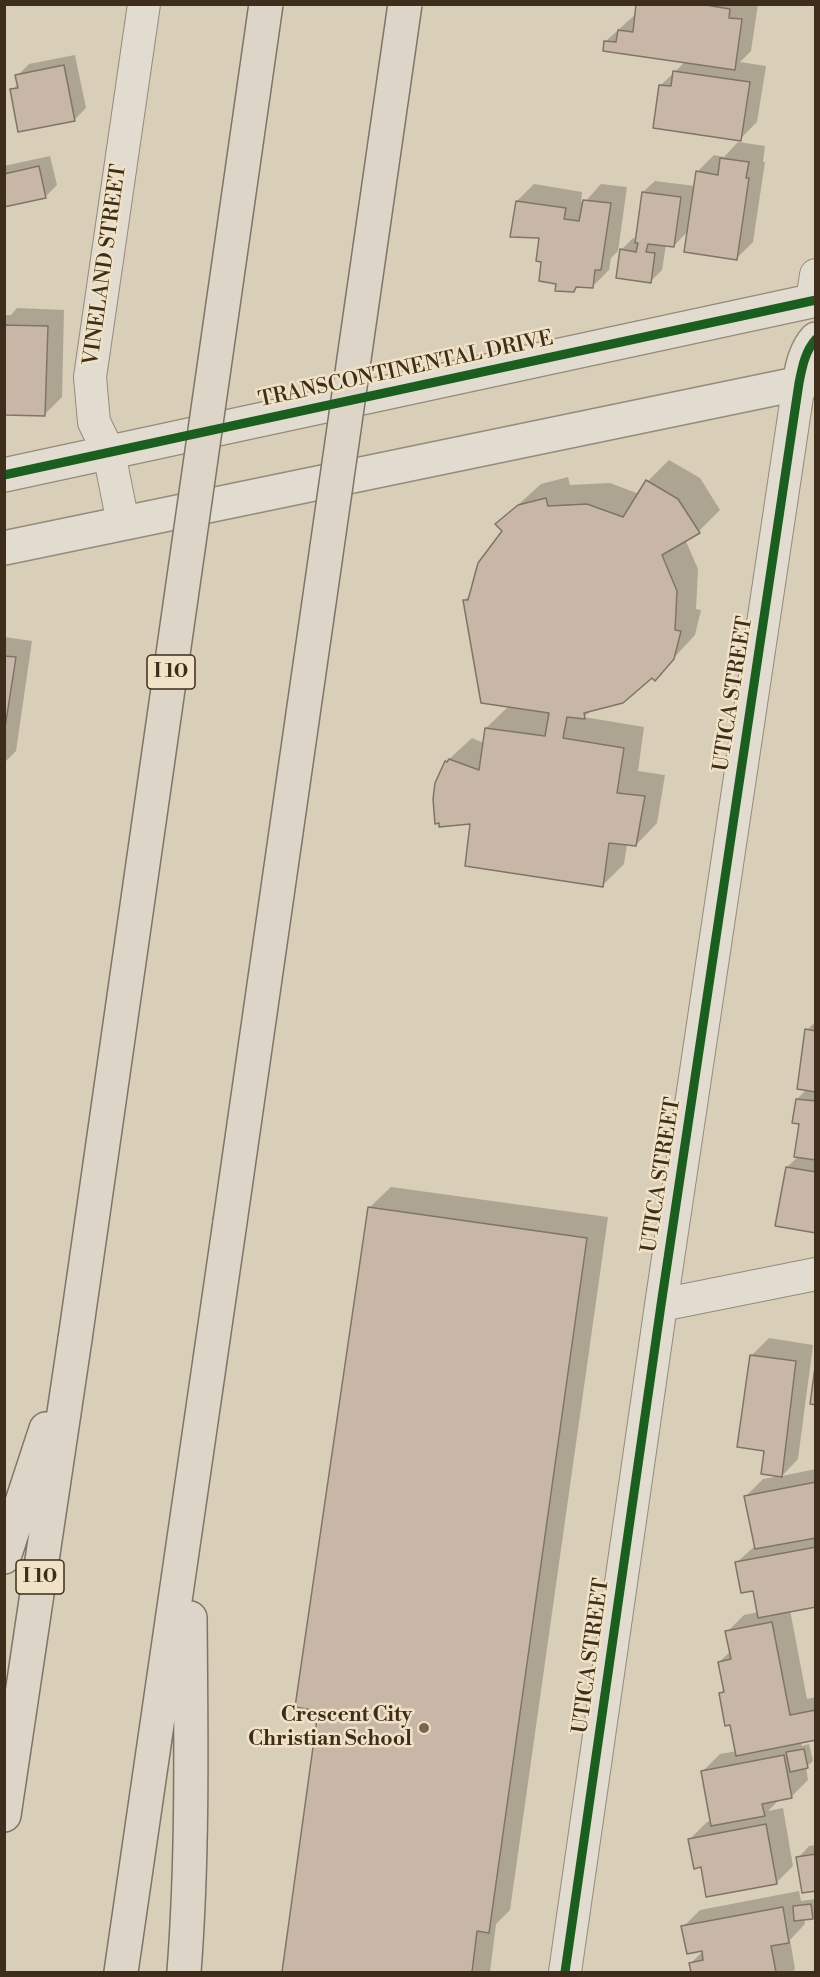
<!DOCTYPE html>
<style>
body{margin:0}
#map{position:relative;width:820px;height:1977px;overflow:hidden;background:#d9ceb7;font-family:"Libre Bodoni",serif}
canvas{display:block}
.frame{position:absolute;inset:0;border:6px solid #3f2d1b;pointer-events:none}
</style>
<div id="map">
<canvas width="820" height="1977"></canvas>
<div class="frame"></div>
</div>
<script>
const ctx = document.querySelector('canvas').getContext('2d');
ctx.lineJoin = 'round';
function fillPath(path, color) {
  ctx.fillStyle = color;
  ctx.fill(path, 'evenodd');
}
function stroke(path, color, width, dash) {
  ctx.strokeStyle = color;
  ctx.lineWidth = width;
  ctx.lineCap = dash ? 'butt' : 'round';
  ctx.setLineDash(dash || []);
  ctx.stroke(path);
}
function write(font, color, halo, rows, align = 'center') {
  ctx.font = font + ' "Libre Bodoni",serif';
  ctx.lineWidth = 5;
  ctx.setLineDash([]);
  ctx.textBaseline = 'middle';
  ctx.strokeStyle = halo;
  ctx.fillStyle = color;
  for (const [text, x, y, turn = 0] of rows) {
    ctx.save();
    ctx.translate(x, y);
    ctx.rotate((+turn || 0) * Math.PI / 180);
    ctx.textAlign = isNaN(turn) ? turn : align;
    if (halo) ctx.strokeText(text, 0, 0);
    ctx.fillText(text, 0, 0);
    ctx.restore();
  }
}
const shadow = new Path2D(`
 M 638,4 L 758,4 L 751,51 L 740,62 L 766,66 L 757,122 L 740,139 L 661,85 L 686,61 L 606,41 L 637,13 Z
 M 75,55 L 86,108 L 74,120 L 12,90 L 19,83 L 17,76 L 29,64 Z
 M 738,142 L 765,146 L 763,162 L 765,162 L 753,242 L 736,259 L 688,231 L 674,246 L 666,245 L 662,270 L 650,282 L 621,250 L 633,238 L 637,239 L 643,192 L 655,181 L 695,186 L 697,172 L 714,155 L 724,157 Z
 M 50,156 L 57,185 L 45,197 L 4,206 L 4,166 Z
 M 534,184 L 582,192 L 581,202 L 584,203 L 601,184 L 627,187 L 618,251 L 611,258 L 609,270 L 592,287 L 579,286 L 574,291 L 558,283 L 543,261 L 541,237 L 517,201 Z
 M 17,308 L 64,310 L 62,397 L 45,414 L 4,413 L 4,315 L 11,315 Z
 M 669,460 L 700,478 L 720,510 L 699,531 L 685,539 L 698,569 L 696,609 L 701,610 L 695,635 L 655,678 L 652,676 L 592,710 L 584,717 L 644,727 L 638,771 L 665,775 L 657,823 L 636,845 L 627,844 L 624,864 L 603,885 L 472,822 L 446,762 L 472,738 L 484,743 L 486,728 L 509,706 L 464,601 L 472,593 L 504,531 L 497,524 L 541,484 L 568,477 L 570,485 L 610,483 L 639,494 L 648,481 Z
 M 4,637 L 32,641 L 16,751 L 4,763 Z
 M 816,1021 L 816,1231 L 787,1167 L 798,1157 L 800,1123 L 797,1099 L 807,1089 L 807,1030 Z
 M 391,1187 L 608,1217 L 510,1910 L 496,1924 L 490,1972 L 284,1972 L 320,1710 L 369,1208 Z
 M 769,1338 L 813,1345 L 798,1459 L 782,1476 L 816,1469 L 816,1605 L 790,1610 L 807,1699 L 816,1697 L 816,1739 L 801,1741 L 802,1746 L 809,1744 L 813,1761 L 806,1767 L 808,1780 L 791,1797 L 780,1799 L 768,1811 L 783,1808 L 793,1866 L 776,1883 L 702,1865 L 690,1839 L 707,1822 L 712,1821 L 703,1771 L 720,1754 L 737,1751 L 732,1723 L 720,1693 L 725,1689 L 719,1662 L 731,1651 L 727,1632 L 744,1615 L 759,1612 L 754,1589 L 736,1563 L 756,1545 L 746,1496 L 763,1479 L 779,1476 L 765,1449 L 738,1445 L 752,1355 Z
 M 816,1845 L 816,1889 L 798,1858 L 809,1846 Z
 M 799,1891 L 801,1901 L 816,1899 L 816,1915 L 812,1918 L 804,1919 L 805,1924 L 790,1940 L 795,1969 L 792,1972 L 692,1972 L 691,1963 L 705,1949 L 683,1927 L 700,1910 Z`);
const building = new Path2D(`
 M 636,4 L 700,4 L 730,9 L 729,18 L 742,19 L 735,70 L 603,51 L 604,41 L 616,42 L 618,30 L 633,32 Z
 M 64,65 L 75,121 L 18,132 L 10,89 L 18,88 L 15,75 Z
 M 673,71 L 750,82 L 741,141 L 653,128 L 659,85 L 671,86 Z
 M 720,158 L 749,162 L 746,178 L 749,178 L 737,260 L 684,252 L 696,171 L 718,175 Z
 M 39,166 L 46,198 L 4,207 L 4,174 Z
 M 642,192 L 681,197 L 674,247 L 648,244 L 646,252 L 655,253 L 651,283 L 616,278 L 620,249 L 636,252 L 638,243 L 635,243 Z
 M 583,200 L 611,203 L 601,270 L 595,270 L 593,288 L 576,287 L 574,292 L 555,291 L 556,284 L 539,281 L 541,262 L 536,261 L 539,238 L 510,237 L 516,201 L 566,208 L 564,219 L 579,221 Z
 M 4,325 L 48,326 L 45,416 L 4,415 Z
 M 646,480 L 678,499 L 700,533 L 662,555 L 677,591 L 675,630 L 681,631 L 674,659 L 655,681 L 652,678 L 623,703 L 584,713 L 585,719 L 567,717 L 563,738 L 624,748 L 617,793 L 645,796 L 636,846 L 609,843 L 603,887 L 465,866 L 470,824 L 439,827 L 439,823 L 435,824 L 433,799 L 435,783 L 445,761 L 447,762 L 449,759 L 479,770 L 485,728 L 545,736 L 549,713 L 481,703 L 463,600 L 468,600 L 478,563 L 502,531 L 495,524 L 518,505 L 546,498 L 548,506 L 587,504 L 623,517 Z
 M 4,656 L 16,657 L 4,734 Z
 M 805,1029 L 816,1031 L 816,1092 L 797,1089 Z
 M 796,1099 L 816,1101 L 816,1160 L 794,1157 L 799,1124 L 792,1123 Z
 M 786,1167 L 816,1172 L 816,1233 L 775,1226 Z
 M 368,1207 L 587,1238 L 489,1933 L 477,1931 L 472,1972 L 282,1972 L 318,1711 L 295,1707 Z
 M 750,1355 L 796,1361 L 782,1477 L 761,1474 L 764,1451 L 737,1447 Z
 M 816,1360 L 816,1405 L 810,1404 Z
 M 816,1482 L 816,1538 L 755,1549 L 744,1496 Z
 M 816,1547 L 816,1607 L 758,1618 L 753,1591 L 741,1593 L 735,1562 Z
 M 772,1622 L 790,1715 L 816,1710 L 816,1740 L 736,1756 L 730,1725 L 725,1726 L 719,1693 L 724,1692 L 718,1662 L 731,1659 L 725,1631 Z
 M 804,1749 L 808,1768 L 790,1772 L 786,1752 Z
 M 784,1755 L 792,1798 L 762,1804 L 765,1816 L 711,1826 L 701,1771 Z
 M 766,1824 L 777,1884 L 706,1897 L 701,1867 L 694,1869 L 688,1839 Z
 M 816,1854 L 816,1891 L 802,1893 L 796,1857 Z
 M 811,1904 L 813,1919 L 794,1921 L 793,1906 Z
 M 783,1907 L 789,1943 L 771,1946 L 776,1972 L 691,1972 L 689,1963 L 703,1960 L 702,1951 L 687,1954 L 681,1926 Z`);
const minor = new Path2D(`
 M 812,301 L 816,275
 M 123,523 L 109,453 L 94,422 L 90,377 L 144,4
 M 661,1305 L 816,1274
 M 565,1972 L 661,1305 L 799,383`);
const tertiary = new Path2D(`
 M 799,383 C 802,368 805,351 816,339
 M 4,475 L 816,300
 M 4,548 L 816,380`);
const motorway = new Path2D(`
 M 4,1557 L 46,1429
 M 4,1815 L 75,1339
 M 121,1972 L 230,1222
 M 184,1972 C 193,1854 191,1736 190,1618`);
const motorwayBridge = new Path2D(`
 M 230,1222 L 405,4
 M 75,1339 L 266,4`);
const cycleway = new Path2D(`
 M 4,475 L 816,300
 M 565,1972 L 661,1305 L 799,383 C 802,368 805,351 816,339`);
const markers = [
 [424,1728,6,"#756552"]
];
const shields = [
 [171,672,48],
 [40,1577,48]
];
const shieldNames = [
 ["I 10",171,672],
 ["I 10",40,1577]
];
const streetNames = [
 ["VINELAND STREET",106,265,-82],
 ["TRANSCONTINENTAL DRIVE",406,370,-12],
 ["UTICA STREET",734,694,-81],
 ["UTICA STREET",662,1175,-81],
 ["UTICA STREET",592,1656,-82]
];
const poiNames = [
 ["Crescent City",412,1716],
 ["Christian School",412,1740]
];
fillPath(shadow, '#0003');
fillPath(building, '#c8b7a7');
stroke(building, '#7e7568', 1.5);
stroke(minor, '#948b7c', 34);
stroke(tertiary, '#948b7c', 36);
stroke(motorway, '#7e7568', 36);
stroke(minor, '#e1dbd0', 32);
stroke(tertiary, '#e1dbd0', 33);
stroke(motorway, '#dcd5c8', 33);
stroke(motorwayBridge, '#7e7568', 36, []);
stroke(motorwayBridge, '#dcd5c8', 33);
stroke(cycleway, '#1b5e20', 9);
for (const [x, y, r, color] of markers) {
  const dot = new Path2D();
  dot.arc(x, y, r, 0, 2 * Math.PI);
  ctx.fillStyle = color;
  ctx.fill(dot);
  stroke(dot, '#f0e2c6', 2);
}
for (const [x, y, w] of shields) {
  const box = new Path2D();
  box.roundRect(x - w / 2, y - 17, w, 34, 4.5);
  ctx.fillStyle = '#f0e2c6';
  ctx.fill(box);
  stroke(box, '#3f2d1b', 1.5);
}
write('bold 20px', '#3f2d1b', null, shieldNames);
write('21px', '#3f2d1b', '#f0e2c6', streetNames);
write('bold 21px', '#3f2d1b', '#f0e2c6', poiNames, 'right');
</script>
